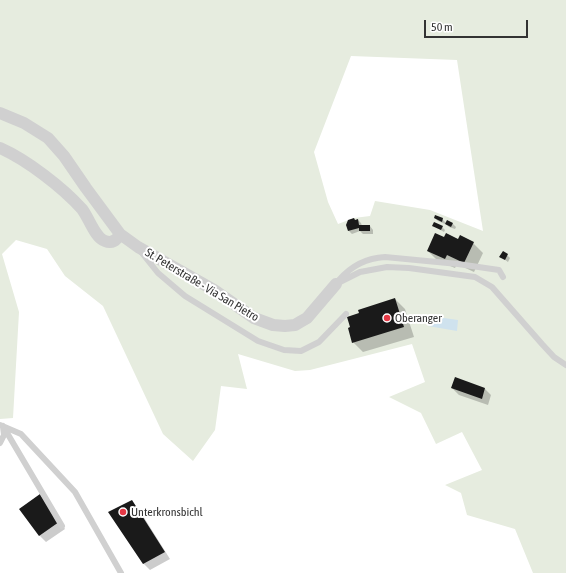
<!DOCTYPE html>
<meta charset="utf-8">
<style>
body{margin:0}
#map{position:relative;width:566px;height:573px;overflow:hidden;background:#fff;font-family:"Asap Condensed",sans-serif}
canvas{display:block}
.scale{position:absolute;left:424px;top:20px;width:104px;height:18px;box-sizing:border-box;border:2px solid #333;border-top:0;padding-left:5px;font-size:12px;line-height:14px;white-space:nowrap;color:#333;-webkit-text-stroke:3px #fff;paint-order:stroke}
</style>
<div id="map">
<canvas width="566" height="573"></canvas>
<div class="scale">50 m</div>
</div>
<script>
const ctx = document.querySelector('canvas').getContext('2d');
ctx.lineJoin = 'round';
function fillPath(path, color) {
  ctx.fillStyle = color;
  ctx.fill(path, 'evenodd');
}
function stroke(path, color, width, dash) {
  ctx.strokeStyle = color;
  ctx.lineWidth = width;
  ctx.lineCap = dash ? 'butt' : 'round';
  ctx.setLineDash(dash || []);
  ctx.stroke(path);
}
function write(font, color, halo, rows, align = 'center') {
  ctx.font = font + ' "Asap Condensed",sans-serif';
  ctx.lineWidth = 4;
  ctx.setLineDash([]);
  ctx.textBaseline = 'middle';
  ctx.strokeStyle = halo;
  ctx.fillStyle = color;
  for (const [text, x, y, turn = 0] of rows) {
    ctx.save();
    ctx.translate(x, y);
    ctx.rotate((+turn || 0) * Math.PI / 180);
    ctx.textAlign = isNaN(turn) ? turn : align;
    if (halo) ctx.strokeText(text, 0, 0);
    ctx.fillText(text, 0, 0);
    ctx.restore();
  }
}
const green = new Path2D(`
 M 0,0 L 566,0 L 566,573 L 533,573 L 515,529 L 467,515 L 461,493 L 445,485 L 482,470 L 462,432 L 436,444 L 421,413 L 389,397 L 425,382 L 412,344 L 310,370 L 295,371 L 238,354 L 247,389 L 221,386 L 215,430 L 193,461 L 163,434 L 103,306 L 65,276 L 47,249 L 16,240 L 2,254 L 19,312 L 13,418 L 0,419 ZM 351,56 L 457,60 L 483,231 L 430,210 L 375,201 L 370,216 L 354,218 L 338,224 L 328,202 L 314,152 Z`);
const water = new Path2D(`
 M 430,316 L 458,320 L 457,331 L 428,326 Z`);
const shadow = new Path2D(`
 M 435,218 L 442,219 L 446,223 L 453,224 L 456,227 L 455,229 L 449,227 L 445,223 L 445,224 L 438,221 Z
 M 358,220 L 361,223 L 362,226 L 370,226 L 373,230 L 373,234 L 363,234 L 360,231 L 352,234 L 349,231 L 355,221 Z
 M 434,225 L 442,227 L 445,230 L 444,232 L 437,228 Z
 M 445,238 L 473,243 L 483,253 L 474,272 L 457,264 L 455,268 L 438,261 L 428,251 Z
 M 507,255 L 510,258 L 508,262 L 501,257 Z
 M 395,299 L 405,309 L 414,337 L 363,352 L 353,342 Z
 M 452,388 L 485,389 L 491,395 L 488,405 L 459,395 Z
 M 131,501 L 138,508 L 170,559 L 150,570 L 143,563 Z
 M 46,502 L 65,529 L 46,542 L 40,536 L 21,509 Z`);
const building = new Path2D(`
 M 435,215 L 443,218 L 442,222 L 434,218 Z
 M 354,218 L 355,220 L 358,219 L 359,225 L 370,225 L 370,231 L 359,231 L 359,228 L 348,231 L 346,225 L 348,220 Z
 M 447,220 L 453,223 L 451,227 L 445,224 Z
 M 434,222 L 443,226 L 441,230 L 432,226 Z
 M 435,233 L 444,237 L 446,233 L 458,239 L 460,235 L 474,242 L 464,263 L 447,255 L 445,259 L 427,251 Z
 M 503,251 L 508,254 L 505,260 L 499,257 Z
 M 395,298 L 404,327 L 352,343 L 348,328 L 350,327 L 347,317 L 359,313 L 358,310 Z
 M 455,377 L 485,388 L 482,399 L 451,388 Z
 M 40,494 L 59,522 L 39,536 L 19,509 Z
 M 132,500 L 165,552 L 143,564 L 108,512 Z`);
const lane = new Path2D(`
 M 142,253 L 158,273 L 185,296 L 258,341 L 284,350 L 301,351 L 319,342 L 346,314
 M 339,280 C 352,265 366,258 385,257 L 458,264 L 499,270 L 503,277
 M 336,284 L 360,272 L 387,267 L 409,268 L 475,277 L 492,287 L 542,344 L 554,357 L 566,365
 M 0,425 L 21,434 L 75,492 L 121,573
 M 3,426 L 62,526
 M 0,443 L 4,435 L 3,427`);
const street = new Path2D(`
 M 0,113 L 24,123 L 48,138 L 64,156 L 86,188 L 120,234 L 138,247 L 214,290 L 254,318 L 273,325 L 285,326 L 295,325 L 300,322 L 307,318 L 336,284
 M 0,148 C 27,160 62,187 82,209 C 89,218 95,238 105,241 C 112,244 117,240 120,234`);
const markers = [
 [387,318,4,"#e63946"],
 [123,512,4,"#e63946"]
];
const streetNames = [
 ["St. Peterstraße - Via San Pietro",202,285,31]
];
const poiNames = [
 ["Oberanger",395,318],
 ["Unterkronsbichl",131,512]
];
fillPath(green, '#e6ecdf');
fillPath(water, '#cfe2ee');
fillPath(shadow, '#0003');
fillPath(building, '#1a1a1a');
stroke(lane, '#d0d0d0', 6);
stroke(street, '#d0d0d0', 12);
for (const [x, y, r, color] of markers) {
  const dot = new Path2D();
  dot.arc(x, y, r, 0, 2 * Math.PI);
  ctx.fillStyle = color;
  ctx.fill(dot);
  stroke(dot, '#fff', 1.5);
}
write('12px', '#333', '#fff', streetNames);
write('12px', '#333', '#fff', poiNames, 'left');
</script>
